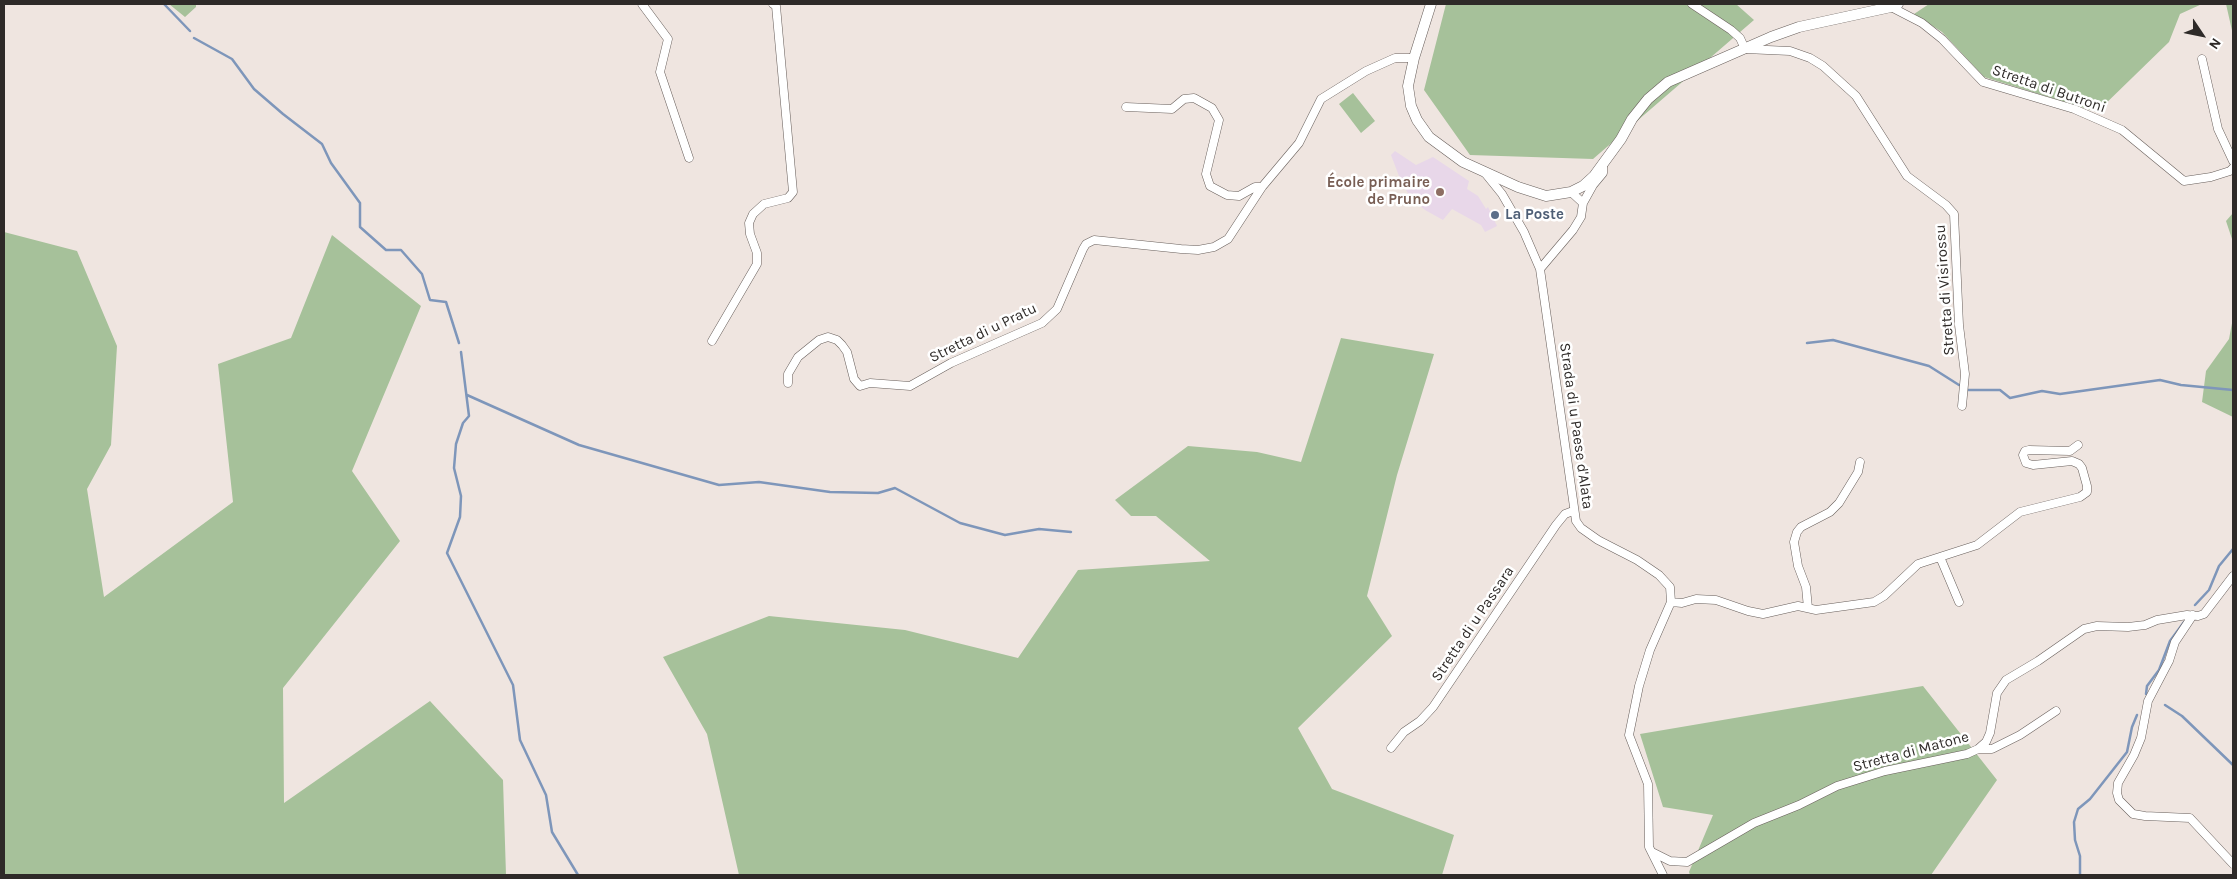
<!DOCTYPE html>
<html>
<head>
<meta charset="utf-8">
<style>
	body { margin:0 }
	#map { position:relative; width:2237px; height:879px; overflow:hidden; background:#efe5e0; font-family:Karla,sans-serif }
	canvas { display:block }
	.frame { position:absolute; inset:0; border:5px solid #2e2a28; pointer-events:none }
	.north { position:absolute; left:2177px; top:10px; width:50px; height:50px; -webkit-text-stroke:4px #fff; paint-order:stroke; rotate:124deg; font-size:14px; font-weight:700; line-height:20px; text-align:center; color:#2e2a28 }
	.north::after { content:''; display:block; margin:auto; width:18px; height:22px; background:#2e2a28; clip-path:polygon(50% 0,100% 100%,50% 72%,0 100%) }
</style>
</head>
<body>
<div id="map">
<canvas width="2237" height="879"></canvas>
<div class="frame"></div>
<div class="north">N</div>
</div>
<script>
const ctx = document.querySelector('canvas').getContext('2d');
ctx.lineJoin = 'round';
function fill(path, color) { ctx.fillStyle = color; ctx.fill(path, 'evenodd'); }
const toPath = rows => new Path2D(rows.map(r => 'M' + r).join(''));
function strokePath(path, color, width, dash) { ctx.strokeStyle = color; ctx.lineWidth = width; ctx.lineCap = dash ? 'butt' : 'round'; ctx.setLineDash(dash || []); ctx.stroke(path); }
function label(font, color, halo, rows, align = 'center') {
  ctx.font = font + ' Karla,sans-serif'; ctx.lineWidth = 5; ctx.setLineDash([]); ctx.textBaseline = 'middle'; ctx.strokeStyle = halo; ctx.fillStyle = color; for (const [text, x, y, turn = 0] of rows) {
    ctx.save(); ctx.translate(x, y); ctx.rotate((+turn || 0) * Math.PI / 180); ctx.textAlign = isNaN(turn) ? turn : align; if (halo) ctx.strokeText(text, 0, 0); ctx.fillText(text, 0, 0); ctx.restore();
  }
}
const education = toPath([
	[1395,151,1416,165,1433,157,1469,181,1467,189,1478,196,1486,209,1488,207,1497,226,1485,232,1481,225,1452,209,1443,220,1425,210,1412,199,1402,184,1391,155]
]);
const green = toPath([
	[169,4,196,4,196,7,185,17],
	[1446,4,1736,4,1754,20,1593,159,1470,155,1424,90],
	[1929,4,2202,4,2180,14,2169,42,2097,112,1984,77,1942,32,1914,14],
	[2226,4,2233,4,2233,35],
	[1353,93,1375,121,1361,133,1339,104],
	[2233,213,2233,242,2226,221],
	[4,232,77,251,117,346,111,445,87,489,104,597,233,502,218,364,291,338,332,235,421,306,352,471,400,541,283,688,284,803,430,701,503,780,506,875,4,875],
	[2233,318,2233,417,2202,402,2206,371,2229,339],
	[1341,338,1434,354,1397,475,1367,596,1392,636,1298,728,1332,789,1454,835,1442,875,739,875,707,734,663,657,769,616,905,630,1018,658,1078,570,1210,561,1156,516,1131,516,1115,500,1188,446,1257,452,1301,462],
	[1923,686,1997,780,1931,875,1690,875,1689,872,1713,815,1663,807,1640,734]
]);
const stream = toPath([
	[164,4,190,31],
	[194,38,232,59,254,89,283,114,322,144,331,163,360,203,360,227,386,250,401,250,422,274,430,300,446,302,459,343],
	[1807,343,1833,340,1929,366,1959,385],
	[461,352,469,416,463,423,456,444,454,468,461,496,460,517,447,553,513,685,520,740,546,795,552,832,578,875],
	[1968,390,2000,390,2010,398,2042,391,2060,394,2160,380,2181,385,2233,390],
	[467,395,579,445,719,485,759,482,830,492,878,493,895,488,960,523,1005,535,1039,529,1071,532],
	[2195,605,2209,590,2219,566,2233,549],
	[2146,694,2147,686,2159,670,2170,641,2184,622],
	[2165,705,2182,716,2233,765],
	[2080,875,2080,856,2075,840,2074,822,2078,809,2090,799,2127,752,2132,727,2137,715]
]);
const minor = toPath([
	[642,4,668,39,660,72,689,158],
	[1692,4,1731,30,1740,38,1745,49,1790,51,1810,58,1823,66,1856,96,1907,176,1946,205,1954,214,1959,325,1965,374,1962,406],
	[1891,7,1922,23,1942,39,1983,82,2074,109,2122,130,2184,181,2211,177,2230,171,2233,168],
	[2202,59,2218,129,2233,161],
	[1126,107,1172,109,1184,99,1194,98,1212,108,1219,120,1206,174,1210,186,1227,195,1239,196,1255,187,1262,187],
	[1485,173,1502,194,1524,232,1540,269,1576,521,1581,528,1598,540,1637,560,1659,575,1670,587,1671,602,1650,650,1639,686,1629,735,1648,784,1649,847,1663,875],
	[1583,203,1593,185,1603,173,1603,164],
	[1540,269,1573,230,1581,217,1583,203,1571,192],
	[712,341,757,264,757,253,750,234,749,223,753,214,764,204,788,198,793,192,776,6,773,4],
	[788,383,788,374,798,357,819,340,828,337,837,340,842,345,847,352,854,379,860,386,870,383,910,386,951,363,1042,323,1057,309,1083,249,1086,244,1094,240,1181,249,1198,250,1214,247,1228,239,1262,187,1299,143,1321,99,1366,71,1395,58,1414,58],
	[1940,557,1959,602],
	[1671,602,1682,603,1696,599,1716,600,1748,611,1763,614,1798,606,1816,610,1874,602,1884,596,1918,564,1977,545,2020,512,2080,497,2087,492,2087,486,2082,468,2079,464,2072,461,2033,465,2026,463,2023,455,2025,451,2029,450,2070,451,2078,445],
	[1808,608,1806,587,1798,566,1794,542,1797,532,1801,527,1830,512,1839,503,1858,472,1860,462],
	[2193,615,2175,642,2169,661,2148,701,2141,738,2134,755,2118,783,2117,793,2119,800,2133,814,2145,816,2190,818,2233,864],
	[1391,748,1404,732,1420,721,1433,707,1556,525,1565,514,1573,511],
	[1978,749,1992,749,2020,735,2056,711],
	[1652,852,1670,861,1687,862,1754,823,1799,805,1837,786,1885,771,1967,754,1978,749,1986,742,1990,733,1997,693,2006,680,2038,661,2084,629,2097,626,2128,627,2145,625,2157,620,2187,615,2198,616,2204,614,2233,576]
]);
const tertiary = toPath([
	[1431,4,1414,58,1408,86,1411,106,1417,120,1429,137,1463,162,1518,187,1546,196,1571,192,1583,186,1594,176,1621,139,1632,119,1648,99,1668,82,1771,37,1799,27,1891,7,1898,4]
]);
const markers = [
	[1440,192,5,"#8d6e63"],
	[1495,215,5,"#5c6f8a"]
];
const streetNames = [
	["Stretta di Butroni",2049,89,19],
	["Stretta di Visirossu",1945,290,-94],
	["Stretta di u Pratu",983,333,-26],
	["Strada di u Paese d'Alata",1576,426,82],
	["Stretta di u Passara",1473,624,-56],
	["Stretta di Matone",1911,752,-15]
];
const educationNames = [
	["École primaire",1430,183],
	["de Pruno",1430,200]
];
const serviceNames = [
	["La Poste",1505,215]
];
fill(education, '#e8d7e9');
fill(green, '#a6c19a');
strokePath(stream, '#7e96ba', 2.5);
strokePath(minor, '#685f5b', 9);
strokePath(tertiary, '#685f5b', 11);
strokePath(minor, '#fff', 8);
strokePath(tertiary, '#fff', 10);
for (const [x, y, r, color] of markers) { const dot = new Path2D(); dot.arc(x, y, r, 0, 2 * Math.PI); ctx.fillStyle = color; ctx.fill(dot); strokePath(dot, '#fff', 2); }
label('15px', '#2e2a28', '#fff', streetNames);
label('bold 15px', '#785e54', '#fff', educationNames, 'right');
label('bold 15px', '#4e5e75', '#fff', serviceNames, 'left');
</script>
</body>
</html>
